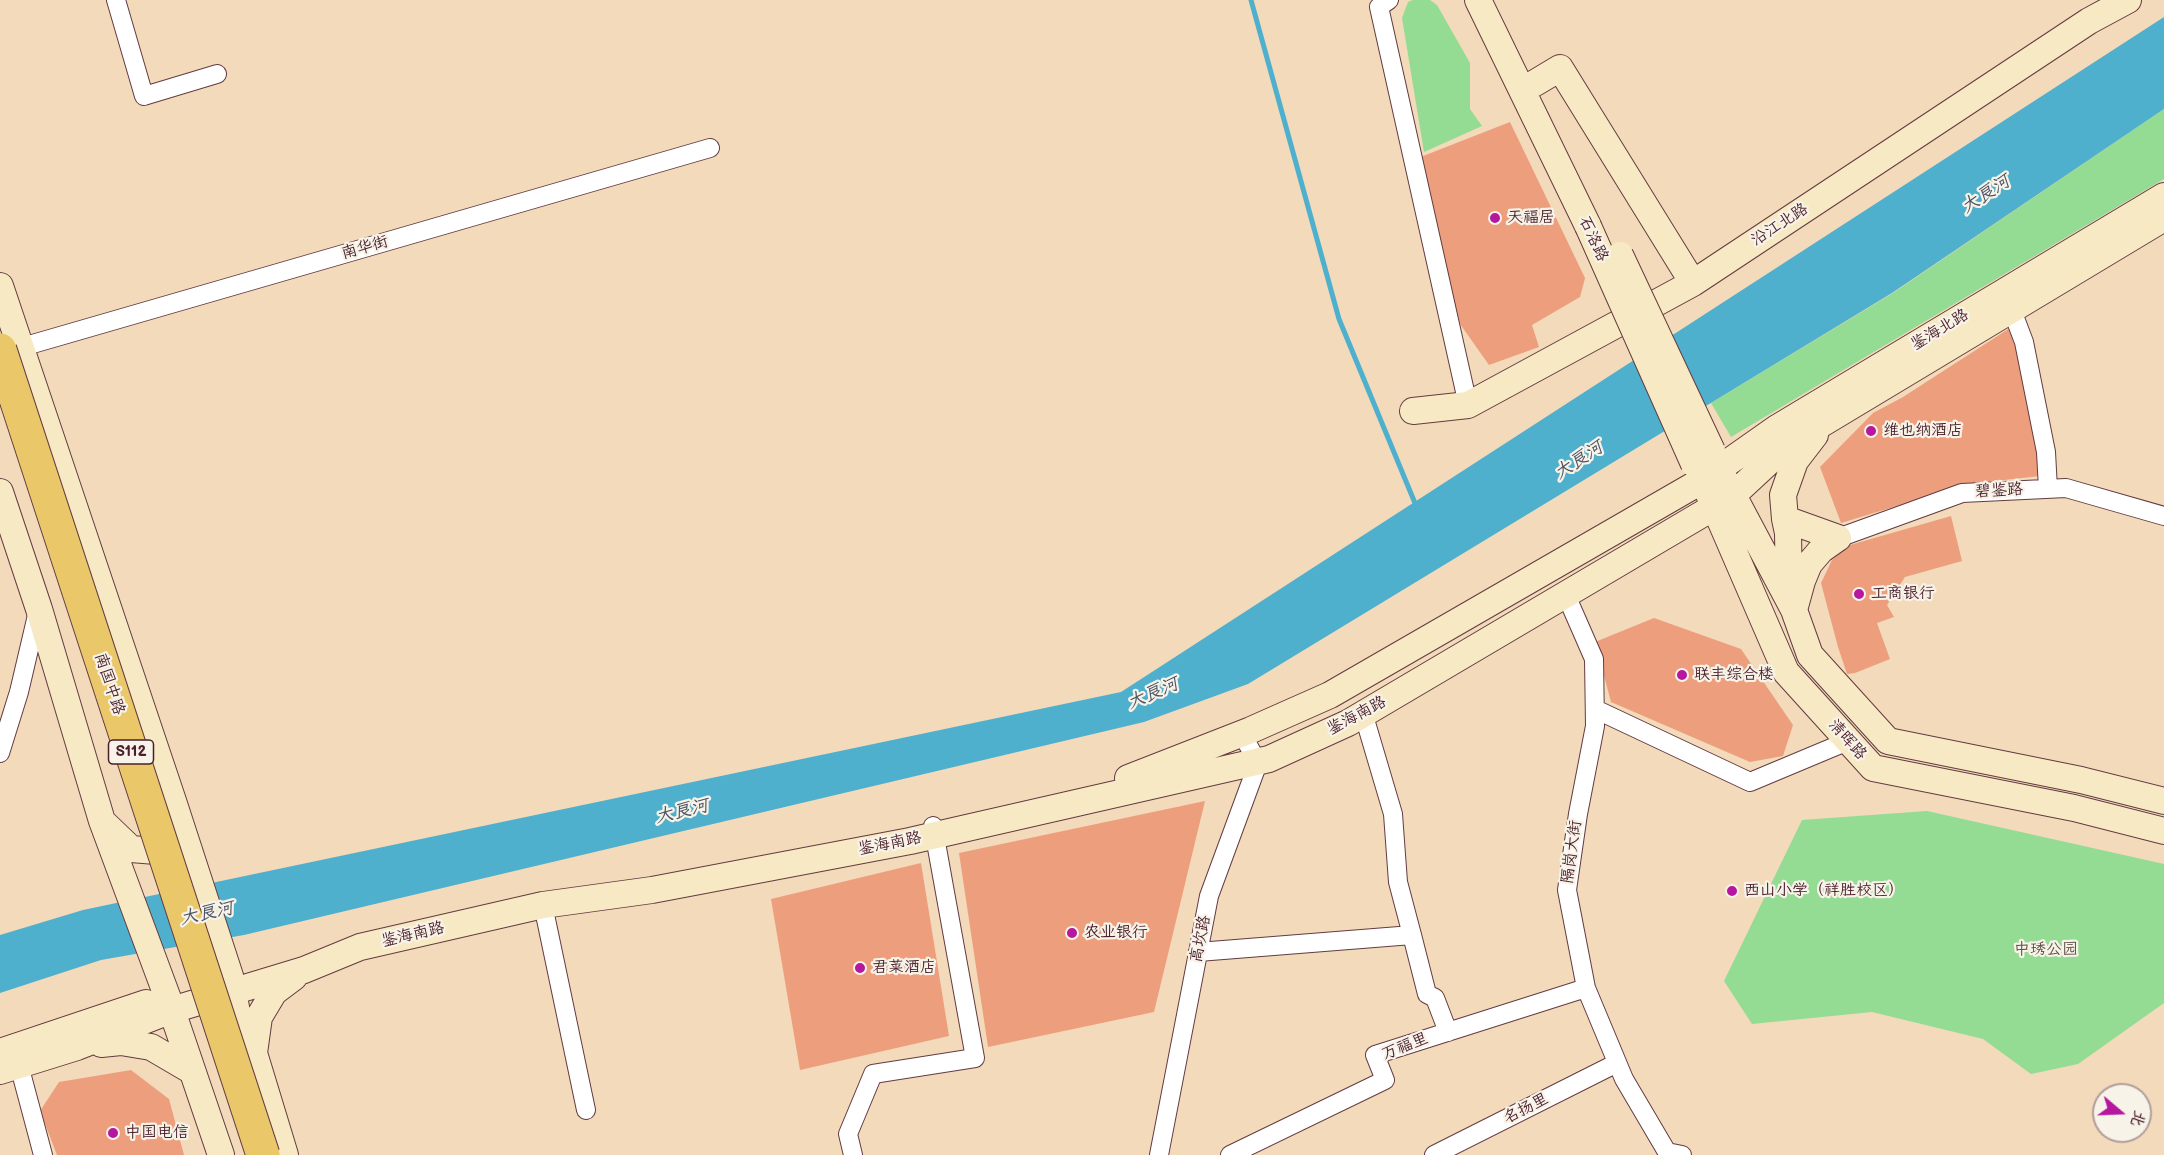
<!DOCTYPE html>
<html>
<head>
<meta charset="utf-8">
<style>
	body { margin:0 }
	#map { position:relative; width:2164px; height:1155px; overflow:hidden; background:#f2dabb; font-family:"Balsamiq Sans","LXGW WenKai TC",sans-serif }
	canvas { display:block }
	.north { position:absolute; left:2092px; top:1083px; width:60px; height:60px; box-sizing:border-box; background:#f7f3e8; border:2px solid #b29e9c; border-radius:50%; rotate:109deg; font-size:16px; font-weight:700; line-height:24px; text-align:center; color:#4a1f2b }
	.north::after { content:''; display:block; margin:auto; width:21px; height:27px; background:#b5179e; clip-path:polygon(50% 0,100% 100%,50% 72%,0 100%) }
</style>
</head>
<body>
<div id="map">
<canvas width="2164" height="1155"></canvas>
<div class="north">北</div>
</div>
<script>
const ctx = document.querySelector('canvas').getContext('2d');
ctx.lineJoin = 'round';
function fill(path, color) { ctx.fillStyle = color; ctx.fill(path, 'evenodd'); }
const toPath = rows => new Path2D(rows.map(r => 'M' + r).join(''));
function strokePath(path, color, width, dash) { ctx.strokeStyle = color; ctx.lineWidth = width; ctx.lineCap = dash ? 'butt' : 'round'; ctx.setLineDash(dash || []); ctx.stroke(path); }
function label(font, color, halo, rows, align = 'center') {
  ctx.font = font + ' "Balsamiq Sans","LXGW WenKai TC",sans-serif'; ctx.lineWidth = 4.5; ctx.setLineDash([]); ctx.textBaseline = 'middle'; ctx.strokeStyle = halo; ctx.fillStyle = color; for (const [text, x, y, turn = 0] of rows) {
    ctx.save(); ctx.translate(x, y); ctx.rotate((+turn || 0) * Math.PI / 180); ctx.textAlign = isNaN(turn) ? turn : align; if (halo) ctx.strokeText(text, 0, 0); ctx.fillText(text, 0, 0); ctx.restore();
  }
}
const green = toPath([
	[1413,0,1430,0,1437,5,1470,63,1470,109,1482,126,1424,152,1402,18,1408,2],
	[2164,109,2164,179,1731,437,1711,403,1893,293],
	[1927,811,2164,864,2164,1003,2078,1064,2031,1074,1983,1039,1872,1012,1752,1024,1724,981,1802,820]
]);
const water = toPath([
	[2164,17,2164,109,1892,293,1248,684,1144,722,244,935,101,960,0,993,0,935,83,910,1121,692]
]);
const stream = toPath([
	[1251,0,1339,319,1417,508]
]);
const building = toPath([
	[1510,122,1585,278,1580,297,1532,325,1539,347,1489,365,1460,324,1418,158],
	[2010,328,2031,403,2040,476,1969,484,1841,523,1820,467,1873,413,1903,397],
	[1951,516,1962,561,1905,577,1887,605,1894,617,1877,623,1890,659,1855,673,1847,674,1838,647,1821,583,1832,560,1850,545],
	[1654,618,1741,649,1793,725,1783,756,1750,762,1611,702,1595,642],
	[1205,801,1154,1012,988,1047,959,853],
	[921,863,949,1036,800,1070,771,899],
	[131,1070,169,1099,184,1155,57,1155,40,1111,59,1082]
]);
const street = toPath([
	[116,0,144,96,217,74],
	[1389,0,1379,7,1468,405],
	[2013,313,2024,342,2046,452,2048,489],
	[20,345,29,345,710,148],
	[1838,538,1962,493,2066,488,2164,516],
	[1566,595,1594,659,1595,726,1578,814,1567,890,1586,988,1624,1079,1667,1152,1682,1155],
	[1595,709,1750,782,1848,741],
	[1364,716,1393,814,1398,882,1412,935],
	[0,753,19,692,38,611],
	[543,905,586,1110],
	[1198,952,1412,935,1427,994,1435,998,1448,1032],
	[19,1065,43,1155],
	[853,1155,848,1134,873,1074,975,1058,933,826],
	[1159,1155,1209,896,1258,763,1242,734],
	[1230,1155,1385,1080,1375,1055,1586,988],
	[1434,1155,1617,1063]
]);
const secondary = toPath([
	[1478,0,1588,226],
	[1535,83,1560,68,1693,283],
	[0,286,173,801,230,976,239,1023,254,1053],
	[1413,411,1468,405,1693,283,2089,21,2128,0],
	[1815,435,1795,461,1783,495,1785,519,1838,538],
	[1725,480,1794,610,1810,655,1888,741,2081,780,2164,801],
	[0,492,39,609,102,821,167,996,221,1155],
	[1708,492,1786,672,1873,768,2074,808,2164,831],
	[1785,519,1788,533,1789,595],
	[1794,610,1802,581,1809,564,1821,550,1838,538],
	[1128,778,1251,730,1330,695,1703,480,1777,428,2164,196],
	[106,825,131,849,156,851,171,832],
	[101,1044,121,1042,151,1047,192,1071],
	[0,1052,146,1003],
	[0,1071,77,1047,172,1010,304,970,360,947,543,905,652,890,910,841,1269,759,1348,723,1714,507,1732,496,1788,444,2164,218],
	[285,1155,254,1053,259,1017,274,992,294,977]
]);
const secondaryBridge = toPath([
	[1588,226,1694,464],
	[1620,255,1712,451]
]);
const highwayBridge = toPath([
	[0,350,263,1155]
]);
const markers = [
	[1495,218,6,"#b5179e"],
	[1871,431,6,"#b5179e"],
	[1859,594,6,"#b5179e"],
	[1682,675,6,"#b5179e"],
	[1732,891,6,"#b5179e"],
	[1072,933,6,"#b5179e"],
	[860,968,6,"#b5179e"],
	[113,1133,6,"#b5179e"]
];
const shields = [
	[131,752,45]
];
const shieldNames = [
	["S112",131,752]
];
const poiNames = [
	["天福居",1507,218],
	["维也纳酒店",1883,431],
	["工商银行",1871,594],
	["联丰综合楼",1694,675],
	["西山小学（祥胜校区）",1744,891],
	["农业银行",1084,933],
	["君莱酒店",872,968],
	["中国电信",125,1133]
];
const streetNames = [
	["沿江北路",1780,225,-33],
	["石洛路",1593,239,65],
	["南华街",365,248,-16],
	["鉴海北路",1940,330,-31],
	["碧鉴路",1999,491,-3],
	["南国中路",109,684,72],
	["鉴海南路",1357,716,-28],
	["清晖路",1847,740,48],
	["鉴海南路",890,844,-11],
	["隔岗大街",1572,852,-82],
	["鉴海南路",413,935,-13],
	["高坎路",1201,939,-79],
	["万福里",1405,1047,-21],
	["名扬里",1526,1109,-27]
];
const parkNames = [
	["中琇公园",2046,950]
];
const waterNames = [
	["大良河",1986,195,-33],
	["大良河",1579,461,-33],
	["大良河",1153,694,-23],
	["大良河",682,812,-13],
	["大良河",207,914,-12]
];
fill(green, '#94db94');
fill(water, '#4fb0ce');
strokePath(stream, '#4fb0ce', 5);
fill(building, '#ed9f7d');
strokePath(street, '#633b41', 20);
strokePath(secondary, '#633b41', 28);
strokePath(street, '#fff', 18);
strokePath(secondary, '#f7e9c3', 26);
strokePath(secondaryBridge, '#633b41', 28, []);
strokePath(highwayBridge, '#633b41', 35, []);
strokePath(secondaryBridge, '#f7e9c3', 26);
strokePath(highwayBridge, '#eac769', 33);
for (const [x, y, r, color] of markers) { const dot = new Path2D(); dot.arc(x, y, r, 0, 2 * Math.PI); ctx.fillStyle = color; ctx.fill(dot); strokePath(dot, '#f7f3e8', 2); }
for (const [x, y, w] of shields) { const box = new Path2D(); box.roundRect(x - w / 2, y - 12, w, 24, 4.5); ctx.fillStyle = '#f7f3e8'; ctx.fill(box); strokePath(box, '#4a1f2b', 1.5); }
label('bold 15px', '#4a1f2b', null, shieldNames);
label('16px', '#4a1f2b', '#f7f3e8', poiNames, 'left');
label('16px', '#4a1f2b', '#f7f3e8', streetNames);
label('16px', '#5c4e45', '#f7f3e8', parkNames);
label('italic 18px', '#4c5264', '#f7f3e8', waterNames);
</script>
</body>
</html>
